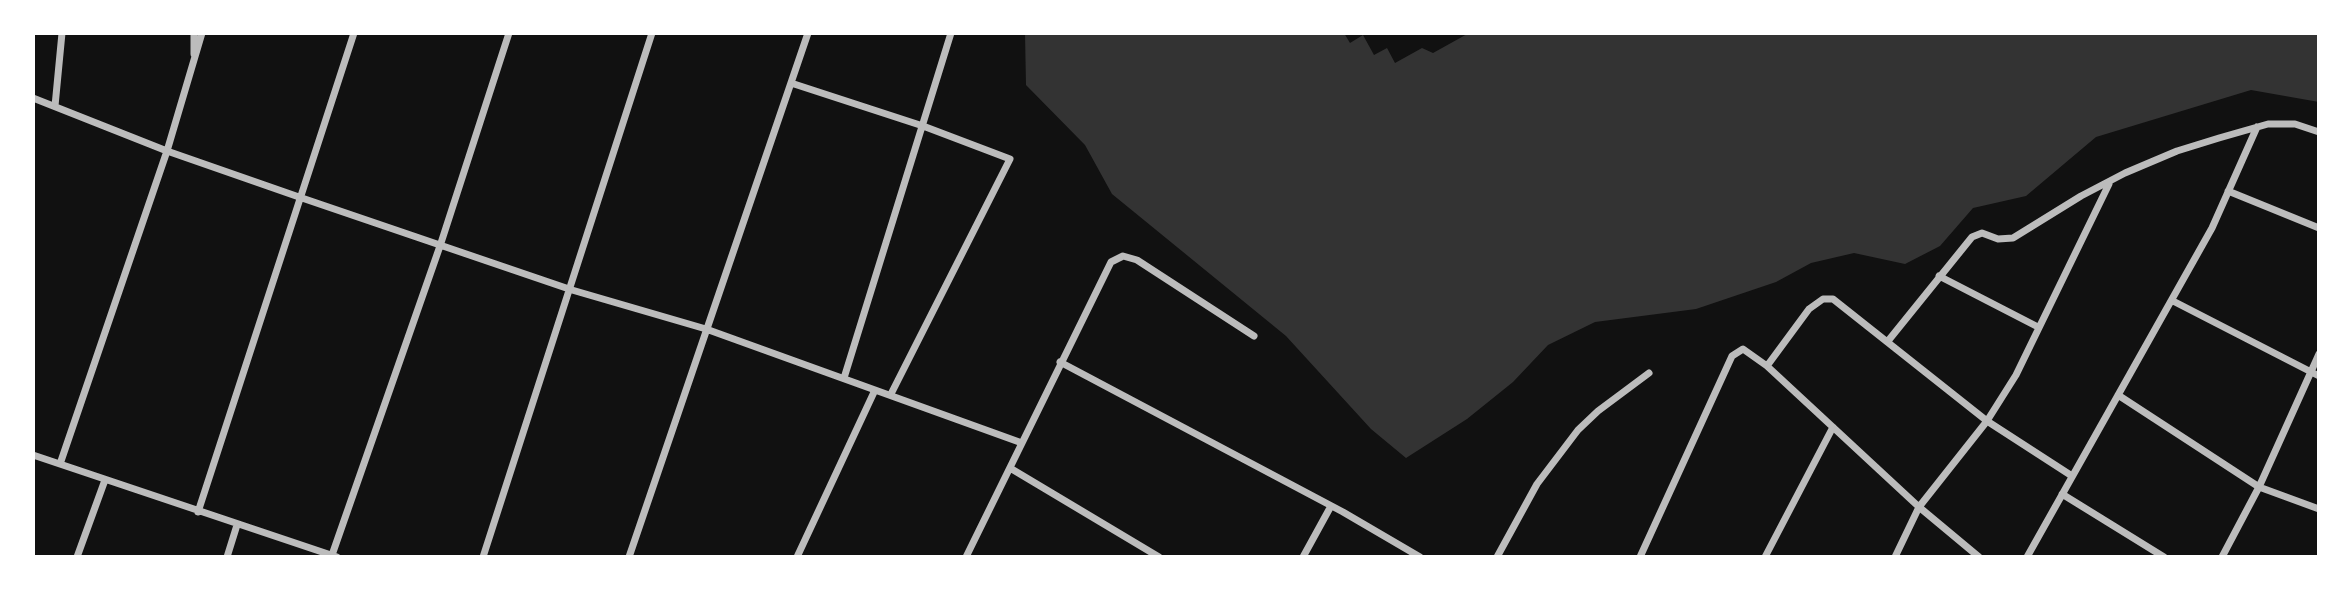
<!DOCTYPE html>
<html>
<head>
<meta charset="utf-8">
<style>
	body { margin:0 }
	#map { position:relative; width:2352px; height:590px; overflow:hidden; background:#111; font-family:"Golos Text",sans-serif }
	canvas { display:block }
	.frame { position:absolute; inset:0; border:35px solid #fff; pointer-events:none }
</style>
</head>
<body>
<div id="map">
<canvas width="2352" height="590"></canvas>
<div class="frame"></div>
</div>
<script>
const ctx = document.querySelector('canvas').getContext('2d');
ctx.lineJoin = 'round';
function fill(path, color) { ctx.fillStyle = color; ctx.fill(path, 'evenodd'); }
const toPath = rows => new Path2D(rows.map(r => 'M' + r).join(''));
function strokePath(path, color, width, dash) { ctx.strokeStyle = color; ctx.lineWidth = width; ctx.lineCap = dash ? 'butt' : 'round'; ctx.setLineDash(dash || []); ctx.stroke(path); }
const water = toPath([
	[1025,33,1344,33,1350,43,1363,35,1374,55,1387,48,1395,63,1422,48,1433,53,1469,33,2319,33,2319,102,2251,90,2096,137,2026,196,1973,208,1940,246,1905,264,1854,253,1811,263,1776,282,1696,309,1595,322,1548,345,1513,382,1467,419,1406,458,1371,429,1286,336,1112,194,1085,145,1026,85]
]);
const minor = toPath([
	[194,33,194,54],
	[791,83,923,126,1010,159,891,394],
	[33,98,167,151,299,197,572,290,706,329,1022,443],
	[55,106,62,33],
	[2228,191,2319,228],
	[1939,276,2038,327],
	[2173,301,2319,376],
	[1888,341,1972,237,1982,233,1998,239,2013,238,2081,196,2125,173,2177,151,2219,138,2268,124,2295,124,2319,132],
	[1060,362,1343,512,1420,557],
	[1767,366,1809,309,1823,299,1833,299,1987,421,2072,476],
	[844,378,951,33],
	[2118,395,2259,487,2319,509],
	[33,455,337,557],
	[60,464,167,151,202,33],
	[1010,468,1159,557],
	[2062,494,2164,557],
	[198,512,354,33],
	[332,555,440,246,509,33],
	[77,557,105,480],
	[227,557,237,525],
	[483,557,652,33],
	[629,557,808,33],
	[797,557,875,390],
	[966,557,1111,262,1123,256,1137,260,1254,336],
	[1303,557,1331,506],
	[1497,557,1537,484,1578,430,1598,411,1649,373],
	[1640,557,1732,356,1743,349,1767,366,1919,507,1979,557],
	[1765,557,1833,427],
	[1895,557,1919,507,1987,421,2016,375,2109,184],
	[2027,557,2212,228,2257,127],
	[2222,557,2259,487,2319,354]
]);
fill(water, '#333');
strokePath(minor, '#bcbcbc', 7);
</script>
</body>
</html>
